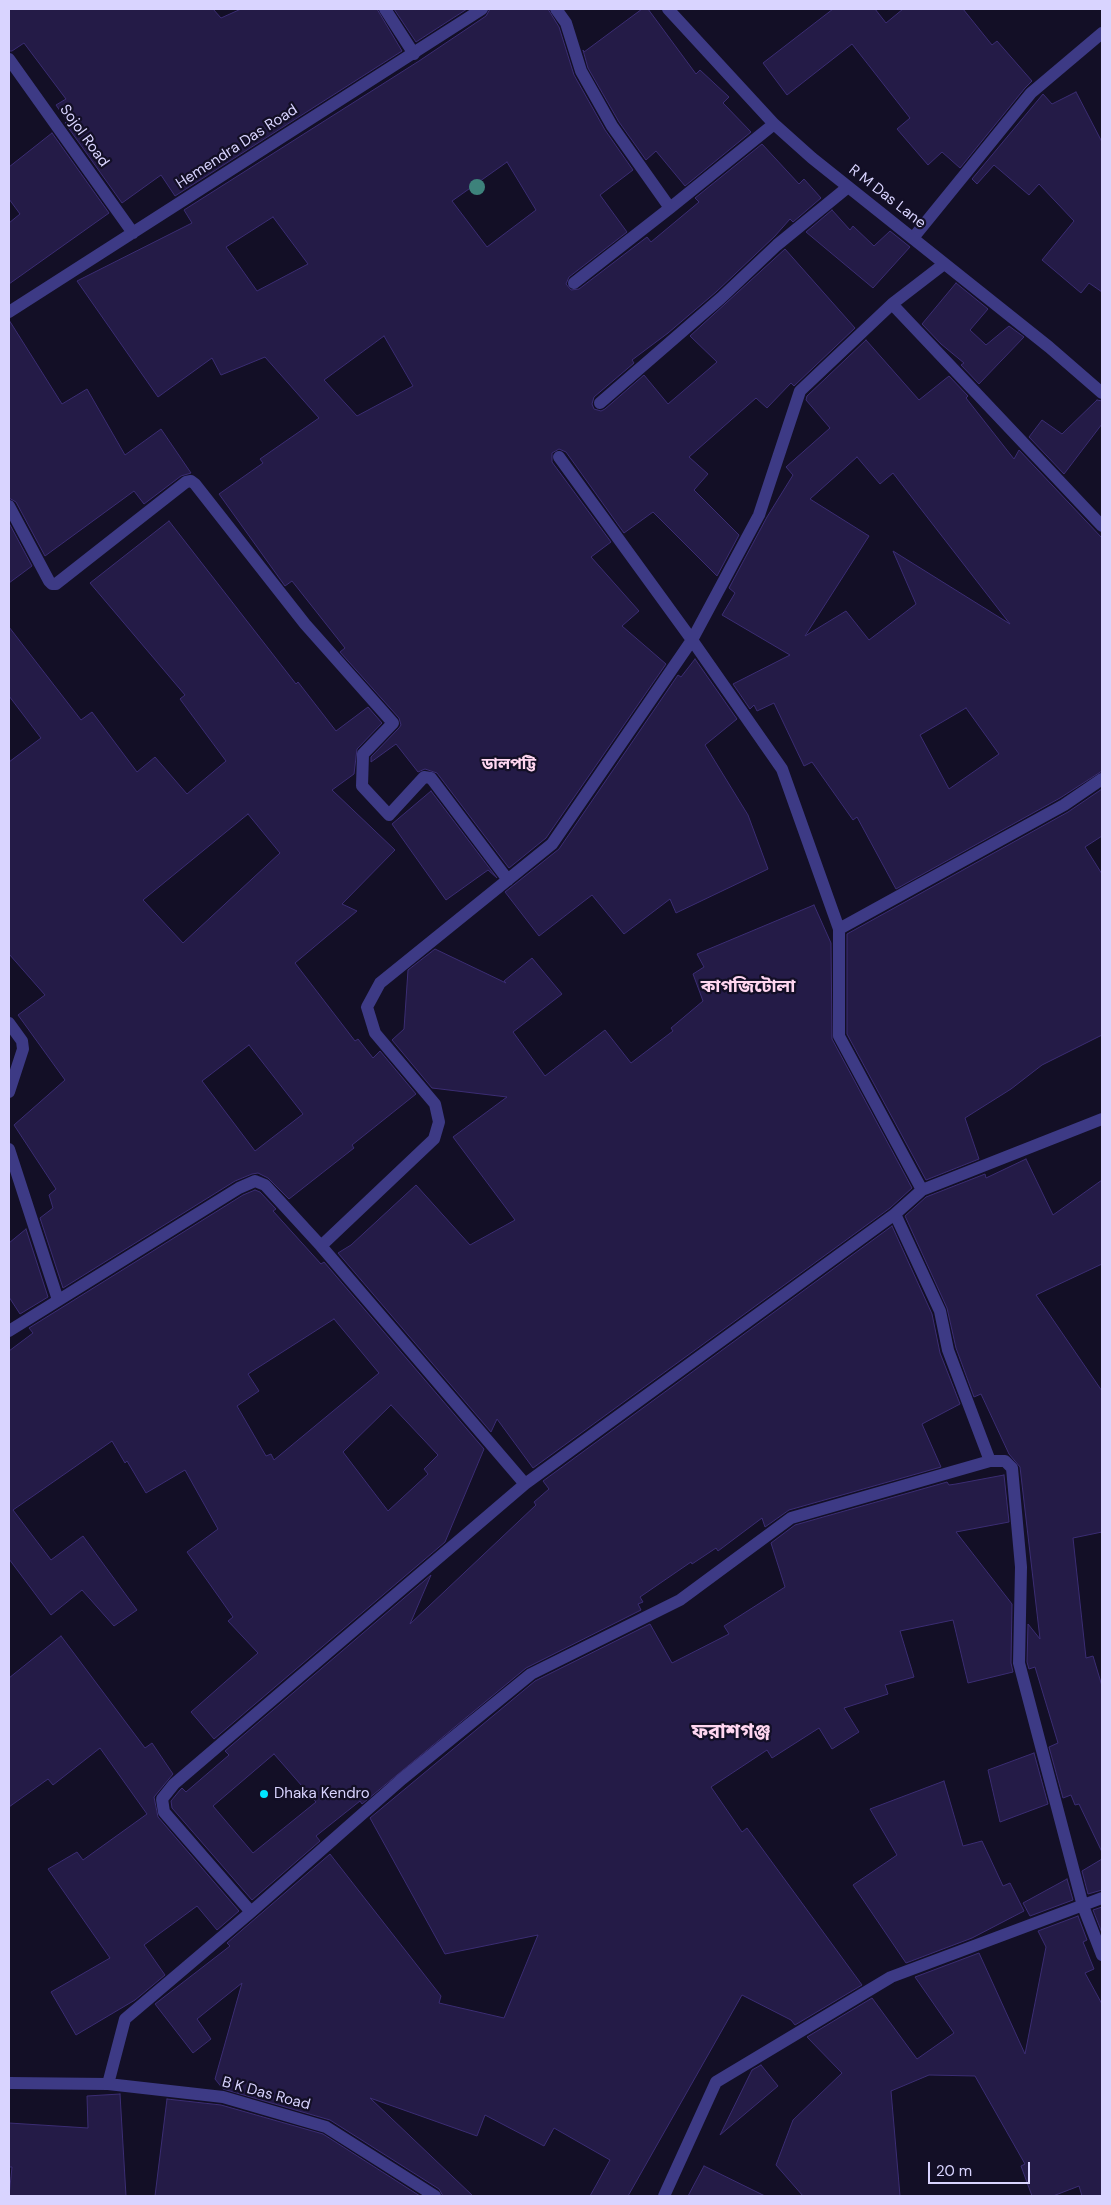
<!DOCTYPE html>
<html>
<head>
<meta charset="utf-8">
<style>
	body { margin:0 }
	#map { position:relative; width:1111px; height:2205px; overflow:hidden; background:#130f26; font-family:"DM Sans",sans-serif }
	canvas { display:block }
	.frame { position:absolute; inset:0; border:10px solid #d9d4ff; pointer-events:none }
	.scale { position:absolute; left:928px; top:2162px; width:102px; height:22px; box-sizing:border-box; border:2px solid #d9d4ff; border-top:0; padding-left:6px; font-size:15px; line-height:18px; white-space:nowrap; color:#d9d4ff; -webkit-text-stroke:4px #130f26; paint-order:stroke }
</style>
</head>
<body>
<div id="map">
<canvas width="1111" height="2205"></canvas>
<div class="frame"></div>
<div class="scale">20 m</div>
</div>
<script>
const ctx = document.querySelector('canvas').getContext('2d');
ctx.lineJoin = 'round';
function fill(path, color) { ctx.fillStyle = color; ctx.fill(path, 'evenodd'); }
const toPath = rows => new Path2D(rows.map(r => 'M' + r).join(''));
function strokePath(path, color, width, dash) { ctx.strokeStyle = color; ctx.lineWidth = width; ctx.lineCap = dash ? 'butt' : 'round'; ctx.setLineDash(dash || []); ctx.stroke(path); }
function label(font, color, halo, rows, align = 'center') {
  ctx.font = font + ' "DM Sans","Noto Sans Bengali",sans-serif'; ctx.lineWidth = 4.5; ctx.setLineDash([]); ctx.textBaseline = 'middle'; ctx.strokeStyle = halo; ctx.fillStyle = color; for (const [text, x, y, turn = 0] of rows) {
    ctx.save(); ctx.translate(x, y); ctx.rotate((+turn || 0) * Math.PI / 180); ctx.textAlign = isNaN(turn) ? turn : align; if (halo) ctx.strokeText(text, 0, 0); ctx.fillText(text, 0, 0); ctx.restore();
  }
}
const building = toPath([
	[9,9,213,9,221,18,241,9,377,9,402,51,175,196,161,175,122,203,65,123,67,121,56,105,66,99,24,43,12,51,9,51,9,9],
	[394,9,467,9,416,42,394,9],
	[490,9,548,9,559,27,574,75,605,130,633,170,600,195,627,232,569,277,566,284,571,290,579,289,647,237,651,242,699,202,695,198,762,144,799,184,804,179,821,198,793,222,790,219,775,236,716,292,668,333,632,360,634,363,594,397,592,404,594,409,601,411,605,409,644,375,668,404,717,362,690,336,785,249,855,328,794,386,791,383,767,408,756,398,689,457,708,474,694,490,739,535,717,576,653,512,624,533,566,452,559,449,552,453,552,462,611,542,591,557,639,611,622,626,666,664,546,838,509,868,437,773,425,769,418,772,396,744,371,762,371,757,399,728,401,725,399,718,340,652,345,648,292,581,285,586,219,494,263,463,260,459,319,418,265,357,221,375,212,358,158,397,77,281,192,223,184,210,419,61,486,16,490,9],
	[507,162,536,210,487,247,452,201,507,162],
	[273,217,308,264,257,291,226,247,273,217],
	[384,336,413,386,357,416,324,380,384,336],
	[642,9,648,9,696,74,700,70,729,97,723,103,751,132,685,186,656,151,646,160,619,122,588,68,583,50,584,52,642,9],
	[833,9,875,9,886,23,903,9,963,9,992,45,997,41,1032,81,1025,88,960,168,942,152,928,165,897,129,910,118,852,44,787,95,763,63,833,9],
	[1076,92,1102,142,1102,292,1089,283,1081,293,1042,260,1074,221,1039,184,1029,195,994,165,977,184,972,179,1043,94,1052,104,1076,92],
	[52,133,109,213,9,284,9,223,20,214,9,199,9,167,52,133],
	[832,210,850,230,853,226,874,246,890,231,910,247,873,288,806,232,832,210],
	[956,283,988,309,970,330,986,345,1009,326,1024,337,979,384,961,365,964,363,941,344,922,324,956,283],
	[9,320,62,404,87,389,125,455,161,429,191,473,181,476,144,504,134,491,45,556,16,502,9,498,9,320],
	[866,340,919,400,949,376,968,396,966,398,1014,459,1019,450,1102,538,1102,771,1060,798,896,889,857,817,853,820,812,762,804,766,774,703,757,711,754,705,750,709,733,684,790,655,722,615,735,593,729,588,767,517,793,475,786,467,830,428,806,400,807,396,866,340],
	[857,457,880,484,893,473,1010,624,893,551,916,604,869,640,846,611,805,636,869,536,810,499,857,457],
	[966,708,999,754,949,789,920,735,966,708],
	[1097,400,1102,401,1102,424,1064,474,1029,437,1042,420,1062,434,1097,400],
	[169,521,296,684,298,682,336,731,368,707,382,723,357,749,354,774,332,790,395,850,342,904,357,911,295,963,355,1041,358,1039,373,1058,380,1051,416,1094,352,1145,354,1148,289,1199,268,1178,258,1173,252,1174,235,1181,63,1288,40,1218,53,1208,49,1195,56,1189,14,1125,65,1080,18,1015,45,995,9,954,9,762,41,738,9,696,9,627,81,720,92,712,137,772,155,757,187,794,226,761,180,699,185,695,90,583,169,521],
	[248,814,280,853,183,943,143,900,248,814],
	[249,1045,303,1114,255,1151,202,1081,249,1045],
	[9,523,32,566,9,583,9,523],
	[695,659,737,719,705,745,748,815,768,869,676,913,670,899,624,934,592,895,539,936,505,892,559,849,678,675,681,677,695,659],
	[1102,789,1102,836,1085,847,1102,874,1102,1035,1042,1065,1011,1089,965,1118,979,1159,926,1180,847,1034,847,934,1068,812,1102,789],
	[431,791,497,878,488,870,446,900,392,824,431,791],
	[814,905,831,943,832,1039,912,1188,890,1208,533,1468,497,1419,491,1432,338,1253,351,1245,416,1185,470,1245,515,1220,453,1137,507,1097,432,1088,392,1040,404,1029,408,970,435,949,506,983,504,981,532,958,562,994,513,1032,545,1076,605,1030,631,1063,673,1031,671,1028,703,1001,693,974,704,967,697,954,814,905],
	[1026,1159,1053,1215,1102,1180,1102,1264,1036,1295,1102,1391,1102,1532,1073,1538,1086,1658,1093,1656,1102,1686,1102,1852,1079,1804,1075,1805,1071,1795,1063,1798,1049,1747,1058,1743,1035,1667,1029,1669,1027,1662,1028,1624,1040,1639,1020,1467,1009,1454,981,1394,974,1397,956,1348,947,1308,905,1216,926,1197,985,1174,986,1178,1026,1159],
	[255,1190,260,1192,276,1209,273,1211,321,1264,324,1262,484,1449,445,1542,214,1739,191,1712,258,1653,228,1621,233,1617,187,1552,218,1529,185,1470,146,1493,127,1461,125,1463,112,1441,13,1510,51,1560,83,1536,137,1610,114,1626,82,1590,51,1615,9,1559,9,1351,33,1333,29,1328,243,1195,255,1190],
	[334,1319,379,1373,274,1460,271,1454,266,1456,237,1406,259,1391,248,1374,334,1319],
	[391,1405,438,1455,424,1469,428,1474,388,1511,343,1452,391,1405],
	[892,1226,932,1314,940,1353,960,1404,922,1424,941,1467,789,1510,765,1527,762,1518,718,1551,716,1548,692,1564,691,1562,640,1597,643,1602,638,1604,641,1610,526,1668,362,1804,360,1801,316,1836,320,1841,252,1900,172,1808,171,1801,180,1790,182,1788,186,1792,229,1755,225,1751,431,1575,410,1624,536,1505,534,1502,549,1489,543,1481,892,1226],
	[274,1754,316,1802,253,1853,213,1806,274,1754],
	[26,1229,48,1297,20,1314,9,1297,9,1243,26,1229],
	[1004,1475,1009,1522,956,1532,1012,1604,1011,1663,1013,1672,968,1683,953,1620,900,1631,914,1677,885,1685,888,1694,844,1708,859,1732,832,1749,819,1728,772,1758,767,1750,711,1787,742,1832,747,1828,862,1985,795,2025,791,2020,742,1995,628,2196,590,2196,610,2160,554,2128,544,2146,485,2115,477,2136,370,2098,473,2196,443,2196,439,2189,330,2120,223,2089,215,2079,242,1983,197,2019,211,2039,193,2053,155,2004,230,1946,227,1943,330,1854,441,1996,439,2003,504,2018,538,1935,445,1954,370,1818,535,1681,650,1624,672,1663,729,1634,724,1626,785,1587,771,1543,795,1525,947,1482,949,1485,956,1484,1004,1475],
	[61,1636,145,1748,152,1743,173,1774,154,1797,158,1817,239,1911,217,1930,197,1906,144,1945,165,1975,135,2000,76,2035,51,1992,110,1958,48,1869,77,1852,83,1860,147,1814,100,1748,53,1785,48,1779,9,1807,9,1678,61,1636],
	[1034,1753,1048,1804,1000,1822,988,1770,1034,1753],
	[944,1781,963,1846,982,1841,1003,1886,1010,1883,1024,1911,972,1938,906,1963,853,1885,897,1855,870,1809,944,1781],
	[1102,1859,1102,1890,1088,1894,1082,1871,1102,1859],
	[1067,1879,1073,1900,1030,1916,1023,1903,1067,1879],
	[1102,1907,1102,1933,1093,1910,1102,1907],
	[1078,1916,1087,1940,1083,1942,1094,1969,1085,1973,1102,2004,1102,2196,1082,2196,1079,2186,1053,2196,1032,2196,1021,2166,1025,2164,975,2076,929,2075,891,2091,900,2196,803,2196,776,2165,793,2120,842,2073,807,2037,872,1998,917,2059,954,2033,915,1977,979,1953,1025,2054,1046,1947,1038,1931,1078,1916],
	[761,2065,778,2086,720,2135,752,2070,761,2065],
	[120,2094,126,2196,9,2196,12,2167,9,2167,9,2123,88,2128,87,2096,120,2094],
	[167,2099,221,2105,323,2134,420,2196,155,2196,167,2099],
	[704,2166,765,2196,688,2196,704,2166]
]);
const minor = toPath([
	[385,9,414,54],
	[556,9,566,23,581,71,612,126,670,208],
	[668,9,774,124,812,158,1049,347,1102,393],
	[9,59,133,233],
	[913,238,1031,93,1102,33],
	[574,283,670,208,774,124],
	[892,304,1102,526],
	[9,312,482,9],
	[600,403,721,298,777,245,848,187],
	[559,457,692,640,782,769,839,929,839,1036,922,1190],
	[9,506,49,581,52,584,56,584,186,482,191,481,195,484,305,624,393,723,363,754,362,786,389,815,424,777,431,778,508,880],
	[839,929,1064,805,1102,779],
	[9,1023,22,1041,23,1049,9,1092],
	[9,1149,58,1300],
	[895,1214,940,1311,948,1350,990,1461],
	[321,1246,525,1484],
	[9,1331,239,1188,255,1181,265,1185,321,1246,434,1139,439,1122,435,1104,375,1033,367,1007,380,983,552,844,692,640,759,515,800,391,892,304,944,264],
	[251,1912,164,1812,162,1799,174,1784,525,1484,895,1214,922,1190,1102,1119],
	[9,2083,108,2084,223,2097,326,2127,435,2196],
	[108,2084,125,2019,251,1912,402,1779,531,1674,680,1600,791,1518,990,1461,1005,1461,1012,1468,1021,1567,1019,1663,1083,1906,1102,1955],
	[664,2196,716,2082,891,1977,1102,1898]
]);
const trees = [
	[477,187]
];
const markers = [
	[264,1794,5,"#00e5ff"]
];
const streetNames = [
	["Sojol Road",84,136,54],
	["Hemendra Das Road",237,147,-33],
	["R M Das Lane",887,197,38],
	["B K Das Road",266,2094,15]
];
const poiNames = [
	["Dhaka Kendro",274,1794]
];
const neighbourhoodNames = [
	["ডালপট্টি",509,765]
];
const quarterNames = [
	["কাগজিটোলা",748,987]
];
const districtNames = [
	["ফরাশগঞ্জ",731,1733]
];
fill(building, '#241b47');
strokePath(building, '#3b2d73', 1);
strokePath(minor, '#3d3a85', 12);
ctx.fillStyle = '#3d827b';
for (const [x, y] of trees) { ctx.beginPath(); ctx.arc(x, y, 8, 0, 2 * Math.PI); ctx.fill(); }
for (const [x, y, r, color] of markers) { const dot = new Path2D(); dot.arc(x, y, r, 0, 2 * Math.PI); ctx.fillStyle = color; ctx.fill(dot); strokePath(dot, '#130f26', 2); }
label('15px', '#d9d4ff', '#130f26', streetNames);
label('15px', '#d9d4ff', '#130f26', poiNames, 'left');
label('bold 16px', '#ffd6f0', '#130f26', neighbourhoodNames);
label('bold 18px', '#ffd6f0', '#130f26', quarterNames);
label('bold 20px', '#ffd6f0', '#130f26', districtNames);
</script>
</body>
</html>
